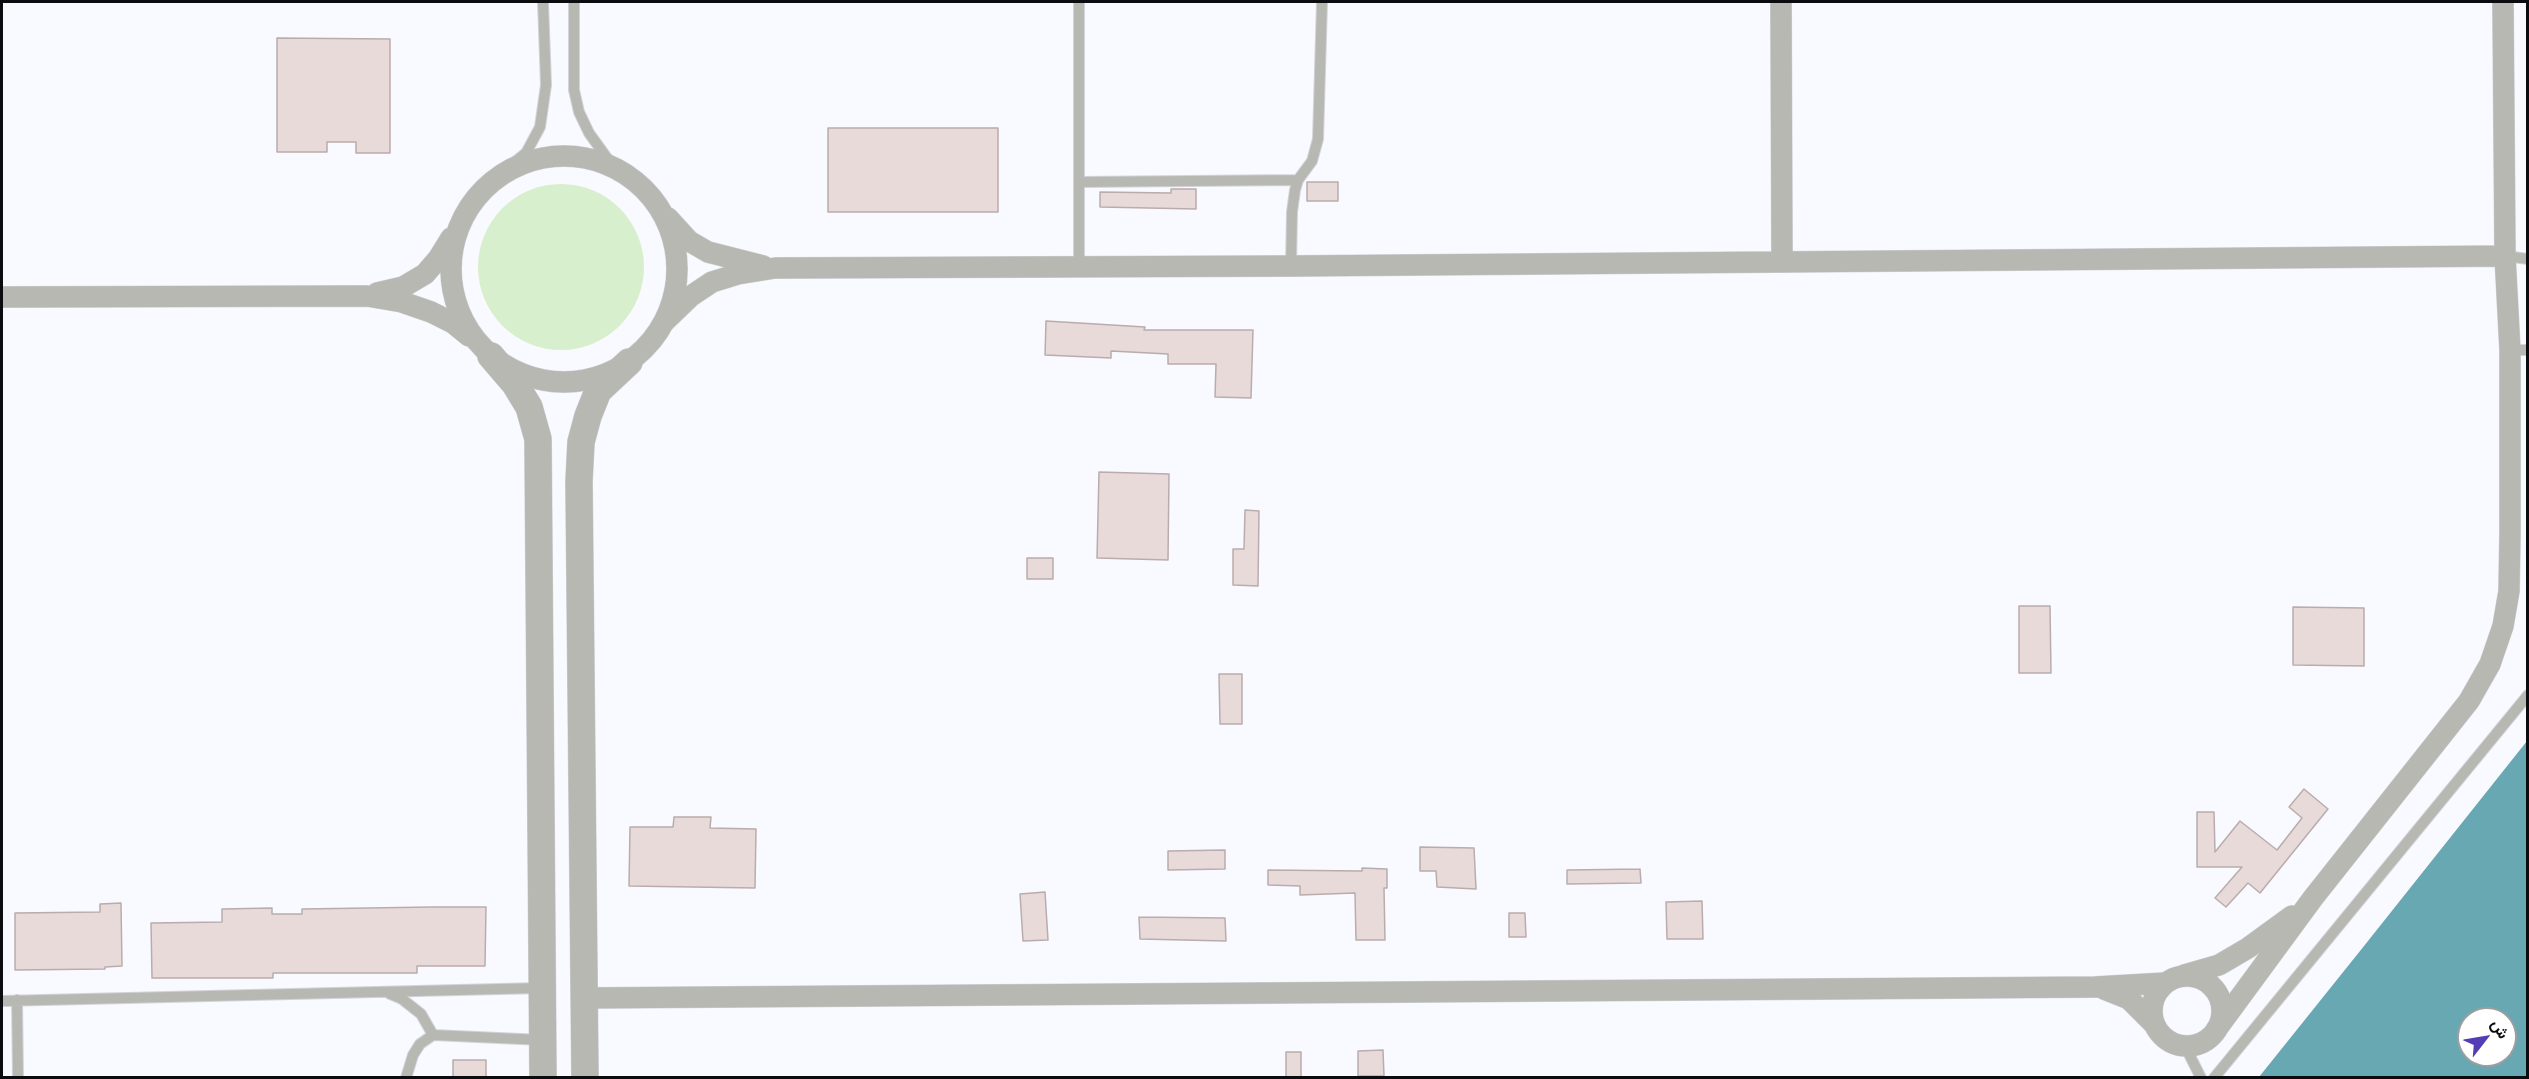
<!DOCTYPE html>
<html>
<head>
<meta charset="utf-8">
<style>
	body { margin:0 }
	#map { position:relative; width:2529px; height:1079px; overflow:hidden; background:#f9faff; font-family:"PT Sans Narrow",Vazirmatn,sans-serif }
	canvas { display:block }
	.frame { position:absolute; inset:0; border:3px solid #0b0c10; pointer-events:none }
	.north { position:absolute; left:2457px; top:1007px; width:60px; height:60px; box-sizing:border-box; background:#fff; border:2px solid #9d9e9f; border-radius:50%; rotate:59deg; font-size:16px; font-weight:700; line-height:24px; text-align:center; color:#0b0c10 }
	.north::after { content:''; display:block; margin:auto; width:21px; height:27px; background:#543db5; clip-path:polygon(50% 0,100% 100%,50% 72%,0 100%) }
</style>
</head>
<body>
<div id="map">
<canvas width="2529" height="1079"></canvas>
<div class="frame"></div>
<div class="north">ش</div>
</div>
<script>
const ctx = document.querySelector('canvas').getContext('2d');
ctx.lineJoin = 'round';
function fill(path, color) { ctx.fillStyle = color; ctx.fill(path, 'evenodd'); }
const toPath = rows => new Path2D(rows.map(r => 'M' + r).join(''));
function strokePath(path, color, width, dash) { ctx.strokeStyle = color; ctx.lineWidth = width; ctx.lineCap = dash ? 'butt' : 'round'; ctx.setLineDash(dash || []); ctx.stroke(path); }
const green = toPath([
	'478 267a83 83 0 1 1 166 0a83 83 0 1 1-166 0Z'
]);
const water = toPath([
	[2527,741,2527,1077,2259,1077,2364,946],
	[2469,1019,2505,1019,2505,1055,2469,1055]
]);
const building = toPath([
	[277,38,390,39,390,153,356,153,356,142,327,142,327,152,277,152,277,38],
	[828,128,998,128,998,212,828,212,828,128],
	[1307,182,1338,182,1338,201,1307,201,1307,182],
	[1171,189,1196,189,1196,209,1100,207,1100,192,1171,193,1171,189],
	[1046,321,1145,327,1144,330,1253,330,1251,398,1215,397,1216,364,1168,364,1168,354,1111,351,1111,358,1045,355,1046,321],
	[1099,472,1169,474,1168,560,1097,558,1099,472],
	[1245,510,1259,511,1258,586,1233,585,1233,549,1244,549,1245,510],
	[1027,558,1053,558,1053,579,1027,579,1027,558],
	[2019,606,2050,606,2051,673,2019,673,2019,606],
	[2293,607,2364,608,2364,666,2293,665,2293,607],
	[1219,674,1242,674,1242,724,1220,724,1219,674],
	[2304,789,2328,809,2260,893,2248,883,2226,907,2215,898,2242,867,2197,867,2197,812,2214,812,2215,852,2240,821,2277,850,2302,818,2289,807,2304,789],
	[674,817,711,817,710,828,756,829,755,888,629,886,630,827,673,827,674,817],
	[1420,847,1474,848,1476,889,1437,887,1436,871,1420,871,1420,847],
	[1225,850,1225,869,1168,870,1168,851,1225,850],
	[1362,868,1387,869,1387,888,1384,888,1385,940,1356,940,1355,893,1300,895,1300,886,1268,885,1268,870,1362,871,1362,868],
	[1640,869,1641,883,1567,884,1567,870,1640,869],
	[1045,892,1048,940,1023,941,1020,894,1045,892],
	[1702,901,1703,939,1667,939,1666,902,1702,901],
	[121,903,122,966,105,967,105,969,15,970,15,913,100,912,100,904,121,903],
	[432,907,486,907,485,966,417,966,417,973,273,973,273,978,152,978,151,923,222,922,222,909,272,908,272,914,302,914,302,909,432,907],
	[1509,913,1525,913,1526,937,1509,937,1509,913],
	[1139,917,1225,918,1226,941,1140,939,1139,917],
	[1383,1050,1384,1076,1358,1076,1358,1051,1383,1050],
	[1286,1052,1301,1052,1301,1077,1286,1077,1286,1052],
	[453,1060,486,1060,486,1077,453,1077,453,1060]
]);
const service = toPath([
	[574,2,574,90,579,112,589,133,607,158,630,178],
	[499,175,526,153,540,127,546,85,543,2],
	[1079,182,1298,180],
	[2505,256,2528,259],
	[1291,266,1292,212,1295,190,1298,180,1312,161,1318,139,1322,2],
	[1079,267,1079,2],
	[2510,350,2528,350],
	[390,994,402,999,421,1014,433,1035],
	[17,1000,18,1078],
	[2,1001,541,988],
	[2185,1046,2201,1078],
	[406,1078,413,1055,420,1044,433,1035,543,1040],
	[2214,1078,2528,695]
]);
const minor = toPath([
	[1781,2,1782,262],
	'451 269a113 113 0 1 1 226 0a113 113 0 1 1-226 0Z',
	[668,218,689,241,708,252,763,266],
	[377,293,403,287,425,274,438,259,451,238],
	[2,297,367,296,402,302,431,312,453,323,469,336],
	[664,322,691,296,712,282,738,274,775,268,1291,266,2505,256],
	[2184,975,2219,965,2248,948,2292,916],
	'2152 1011a35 35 0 1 1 70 0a35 35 0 1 1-70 0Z',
	[2104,989,2129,999,2155,1025],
	[584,998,2095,987,2165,983],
	[2216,1030,2313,898,2469,701,2490,664,2503,626,2509,591,2510,533,2510,350,2505,256,2503,2]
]);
const tertiary = toPath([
	[491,356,515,384,529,407,538,439,543,1078],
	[585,1078,579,481,581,442,588,416,598,391,629,362]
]);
fill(green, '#d7efcd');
fill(water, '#67a8b3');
fill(building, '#e9dada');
strokePath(building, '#baacac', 1.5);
strokePath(service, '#d3d4d9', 12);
strokePath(minor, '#d3d4d9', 22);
strokePath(tertiary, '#d3d4d9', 28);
strokePath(service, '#b7b8b2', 10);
strokePath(minor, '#b7b8b2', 21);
strokePath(tertiary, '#b7b8b2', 27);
</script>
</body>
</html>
